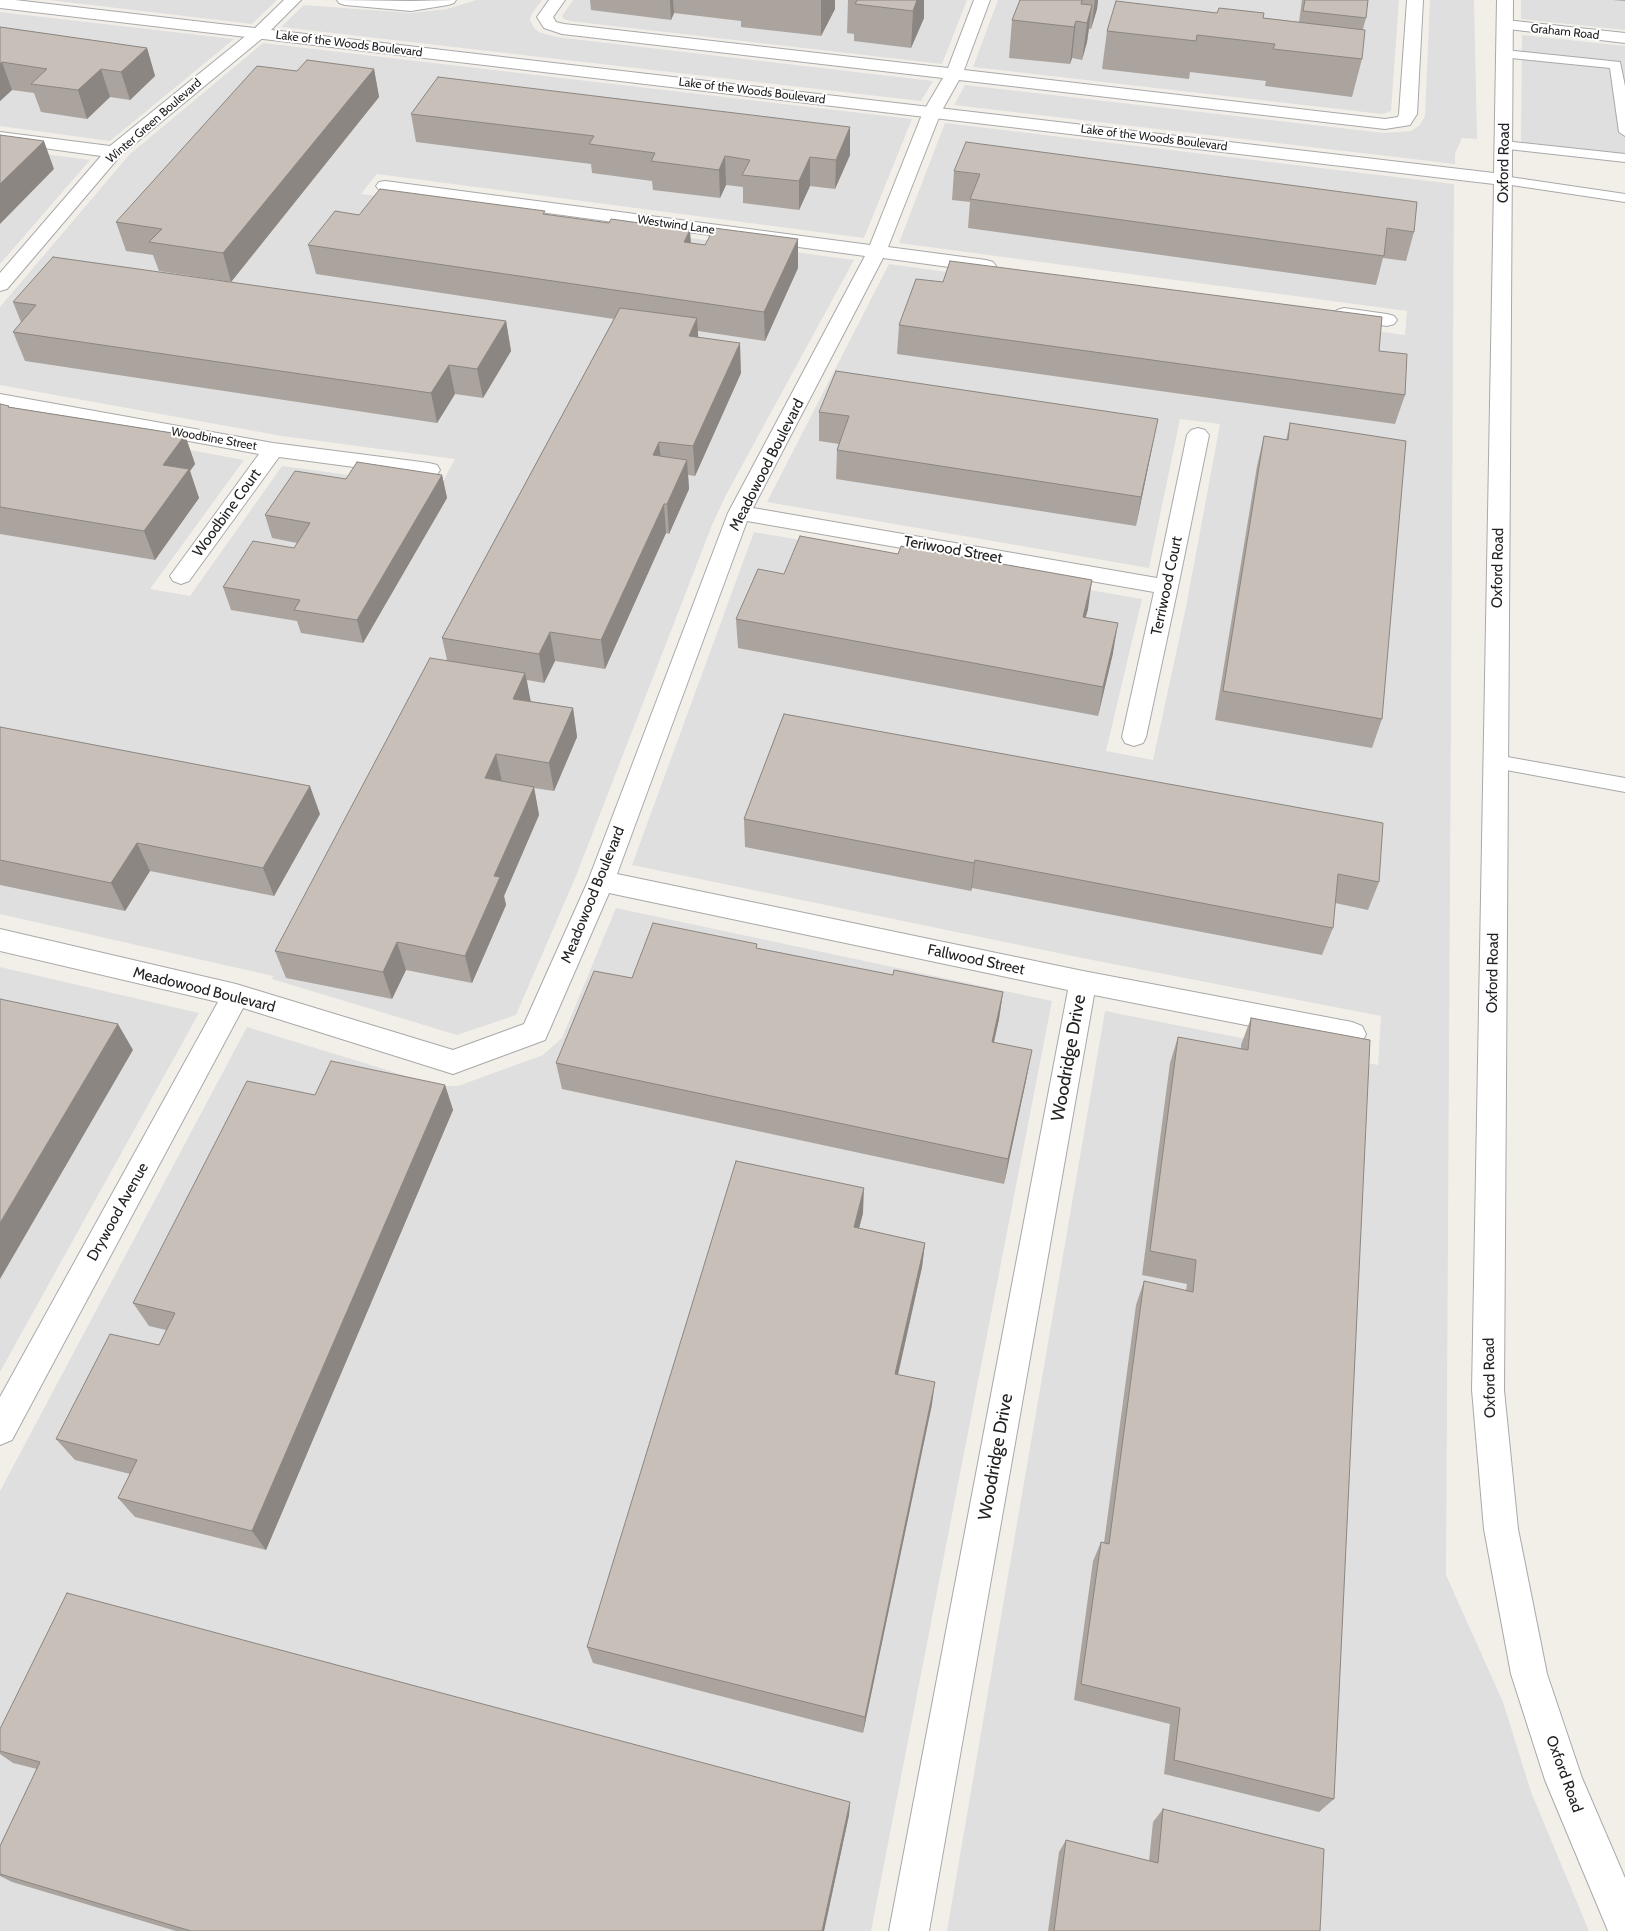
<!DOCTYPE html>
<html>
<head>
<meta charset="utf-8">
<style>
	body { margin:0 }
	canvas { display:block; background:#f2efe9 }
</style>
</head>
<body>
<canvas width="1625" height="1931"></canvas>
<script>
const ctx = document.querySelector('canvas').getContext('2d');
ctx.lineJoin = 'round';
function fill(path, color) { ctx.fillStyle = color; ctx.fill(path, 'evenodd'); }
const toPath = rows => new Path2D(rows.map(r => 'M' + r).join(''));
function strokePath(path, color, width, dash) { ctx.strokeStyle = color; ctx.lineWidth = width; ctx.lineCap = dash ? 'butt' : 'round'; ctx.setLineDash(dash || []); ctx.stroke(path); }
function label(font, color, halo, rows, align = 'center') {
  ctx.font = font + ' Cabin,sans-serif'; ctx.lineWidth = 4; ctx.setLineDash([]); ctx.textBaseline = 'middle'; ctx.strokeStyle = halo; ctx.fillStyle = color; for (const [text, x, y, turn = 0] of rows) {
    ctx.save(); ctx.translate(x, y); ctx.rotate((+turn || 0) * Math.PI / 180); ctx.textAlign = isNaN(turn) ? turn : align; if (halo) ctx.strokeText(text, 0, 0); ctx.fillText(text, 0, 0); ctx.restore();
  }
}
const residential = toPath([
	[49,0,277,0,252,24],
	[476,0,542,0,531,15,530,20,534,28,539,32,556,37,933,81,921,101,281,27,304,5,411,13,447,9],
	[573,0,967,0,942,64,570,21,564,19,562,16],
	[998,0,1399,0,1391,111,1382,114,973,67],
	[1430,0,1474,0,1477,139,1462,138,1455,154,1455,164,954,105,965,85,1384,133,1411,131,1420,125,1425,116],
	[1521,0,1625,0,1625,30,1521,19],
	[0,12,234,39,110,141,0,126],
	[1522,35,1625,46,1625,157,1521,144],
	[263,43,912,119,864,238,377,174,361,194,854,260,726,495,712,525,576,876,516,1015,457,1035,272,979,273,976,0,914,0,415,244,460,150,589,190,596,282,466,440,487,455,459,282,436,0,385,0,307,129,155],
	[945,123,1454,184,1446,1575,1503,1702,1531,1792,1589,1931,947,1931,1105,1011,1378,1065,1381,1016,1087,959,632,865,754,532,1142,599,1106,751,1153,760,1186,607,1220,424,1180,419,1149,568,767,502,889,264,1405,335,1407,311,899,243],
	[0,148,90,160,0,264],
	[616,908,1052,1001,871,1931,0,1931,0,1491,247,1027,439,1086,458,1086,543,1055,562,1038],
	[0,967,199,1013,0,1372]
]);
const service = toPath([
	[1505,50,1620,62,1625,86,1625,136,1619,132,1610,68,1501,57,1499,54,1501,51,1505,50],
	[1504,141,1625,154,1625,162,1499,148,1498,145,1499,142,1504,141],
	[1503,176,1625,194,1625,202,1498,183,1496,180,1498,177,1503,176],
	[1496,755,1625,778,1625,792,1490,767,1487,762,1490,757,1496,755]
]);
const minor = toPath([
	[284,0,301,0,265,36,120,156,7,289,0,291,0,273,101,156,0,142,0,132,110,146,253,30,284,0],
	[337,0,411,1,456,0,454,3,448,5,411,11,345,5,339,3,337,0],
	[549,0,565,0,553,17,556,22,564,24,948,68,974,0,990,0,964,70,1385,119,1398,117,1399,114,1407,0,1423,0,1417,114,1410,125,1404,126,1385,129,959,80,941,112,888,247,986,260,993,262,996,266,993,270,986,272,883,258,753,508,1157,578,1187,435,1191,430,1198,428,1205,430,1209,435,1178,587,1146,737,1143,743,1134,746,1125,743,1122,737,1154,592,747,521,617,874,1083,971,1352,1022,1362,1026,1366,1034,1362,1042,1352,1046,1094,995,929,1931,889,1931,1068,990,609,893,545,1040,453,1074,243,1008,12,1440,0,1445,0,1397,218,1002,0,951,0,929,236,984,453,1050,524,1024,588,881,728,513,865,256,385,191,379,190,376,186,379,182,385,181,870,245,923,112,943,78,562,34,544,28,537,17,549,0],
	[1506,20,1625,33,1625,43,1500,28,1498,25,1500,22,1506,20],
	[1344,308,1387,314,1394,316,1397,320,1394,324,1387,326,1337,318,1334,314,1337,310,1344,308],
	[0,394,273,443,429,463,437,465,440,470,437,475,429,477,279,457,189,581,181,584,173,581,170,576,259,454,0,406,0,394]
]);
const tertiary = toPath([
	[0,0,15,0,1494,173,1497,0,1513,0,1504,1390,1518,1529,1547,1674,1582,1778,1625,1878,1625,1931,1608,1931,1545,1780,1511,1674,1484,1529,1472,1390,1494,184,0,8,0,0]
]);
const wall = toPath([
	[590,0,835,0,835,9,821,36,741,27,741,21,674,13,671,20,591,10],
	[848,0,924,0,924,18,911,48,854,41,854,34,847,33],
	[1020,0,1098,0,1097,9,1091,29,1089,29,1087,42,1082,60,1072,58,1070,64,1009,58,1012,20],
	[1302,0,1368,0,1366,18,1363,29,1362,59,1352,97,1265,86,1266,81,1190,72,1189,79,1102,69,1107,31,1263,18,1299,22],
	[1612,0,1625,0,1625,1],
	[0,27,147,48,155,76,130,100,110,97,87,119,41,112,34,93,12,90,0,101],
	[374,69,379,97,231,282,159,271,153,255,126,251,116,222,297,71],
	[411,114,850,155,835,189,810,186,799,210,743,203,743,187,726,185,720,198,653,190,652,181,592,173,591,164,416,142],
	[954,171,1414,232,1406,261,1383,258,1376,285,968,228,970,202,952,200],
	[545,214,691,243,798,268,765,341,698,331,698,337,741,373,695,476,688,475,689,489,669,534,666,533,605,669,555,661,544,683,527,680,530,701,573,708,577,737,554,791,534,788,539,815,504,896,506,905,472,983,406,970,392,999,286,978,275,951,447,660,442,638,614,319,316,274,308,245,359,215],
	[13,302,506,321,511,351,483,398,455,394,437,423,25,361,13,332,21,322],
	[899,325,1379,351,1405,395,1395,424,897,354],
	[0,404,9,407,185,435,195,464,190,471,199,498,155,560,0,534],
	[819,412,1152,448,1136,526,836,479,837,450,839,444,819,441],
	[1290,423,1382,719,1372,748,1215,720,1257,466,1264,436,1286,440],
	[442,475,447,498,363,643,301,633,297,621,231,610,223,587,294,548,297,543,272,538,265,515,346,479],
	[784,574,1088,609,1085,618,1113,653,1098,716,738,648,736,619],
	[784,714,1379,882,1368,910,1335,903,1333,928,1322,955,972,888,971,891,745,847,744,819],
	[0,727,320,814,274,896,150,871,125,911,0,885],
	[757,948,893,975,1003,992,999,1019,994,1042,1027,1076,1004,1184,562,1089,556,1063,632,978],
	[1251,1018,1334,1799,1319,1812,1164,1774,1170,1724,1074,1700,1093,1561,1101,1542,1104,1543,1136,1305,1144,1281,1186,1291,1187,1284,1142,1275,1170,1063,1178,1037,1241,1049,1241,1045],
	[445,1085,453,1110,266,1550,135,1517,118,1498,130,1474,75,1460,56,1439,159,1345,166,1330,149,1326,133,1303,315,1095],
	[863,1213,859,1228,925,1243,922,1267,898,1375,932,1404,863,1733,593,1663,587,1647],
	[0,1729,850,1802,849,1815,824,1931,176,1931,12,1882,0,1876,0,1846,37,1769,13,1763,0,1754],
	[1163,1809,1320,1931,1048,1931,1059,1852,1066,1840,1149,1861,1153,1822]
]);
const shadedWall = toPath([
	[670,0,673,0,674,13,671,20],
	[821,0,835,0,835,9,821,36],
	[915,0,924,0,924,18,911,48,913,11],
	[1095,0,1098,0,1097,9,1091,29],
	[1092,5,1087,42,1082,60,1087,23],
	[1076,21,1072,58,1070,64,1074,27],
	[147,48,155,76,130,100,121,72],
	[2,62,12,90,0,101,0,64],
	[101,69,110,97,87,119,78,90],
	[374,69,379,97,231,282,223,253],
	[850,127,850,155,835,189,836,160],
	[44,141,54,169,0,224,0,184],
	[725,156,726,185,720,198,719,170],
	[810,157,810,186,799,210,799,181],
	[690,230,692,259,684,242],
	[798,239,798,268,765,341,764,312],
	[697,318,699,348,689,336],
	[506,321,511,351,483,398,477,369],
	[740,343,741,373,695,476,693,446],
	[449,365,455,394,437,423,431,393],
	[1158,419,1152,448,1136,526,1141,497],
	[185,435,195,464,190,471,199,498,155,560,144,531,163,465],
	[659,442,662,471,653,455],
	[687,460,689,489,669,534,667,504],
	[442,475,447,498,363,643,357,620],
	[664,504,666,533,605,669,601,640],
	[1092,580,1088,609,1078,646,1083,617],
	[1118,623,1113,653,1098,716,1103,687],
	[550,632,555,661,544,683,539,654],
	[525,673,531,702,513,699],
	[573,708,577,737,554,791,549,763],
	[496,754,502,782,485,778],
	[310,786,320,814,274,896,263,868],
	[534,787,539,815,504,896,506,905,472,983,465,956,494,876],
	[137,843,150,871,125,911,111,883],
	[975,860,972,888,971,891,974,863],
	[397,942,406,970,392,999,383,972],
	[1003,992,999,1019,988,1068,992,1042],
	[118,1024,133,1050,0,1279,0,1223],
	[1032,1050,1027,1076,1004,1184,1008,1159],
	[445,1085,453,1110,266,1550,252,1531],
	[864,1188,863,1213,853,1251,854,1227],
	[925,1243,922,1267,893,1396,895,1374],
	[935,1382,932,1404,863,1733,865,1717],
	[850,1802,849,1815,824,1931,822,1931]
]);
const building = toPath([
	[857,0,917,0,913,11,855,4,857,0],
	[1020,0,1082,0,1081,4,1092,5,1087,23,1076,21,1074,27,1012,20,1020,0],
	[1305,0,1368,0,1366,18,1303,11,1305,0],
	[1116,1,1217,13,1219,8,1264,13,1263,18,1365,30,1362,59,1273,49,1275,44,1197,35,1196,41,1107,31,1116,1],
	[0,27,147,48,121,72,101,69,78,90,31,84,47,69,2,62,0,64,0,27],
	[307,60,374,69,223,253,149,242,162,229,116,222,257,66,297,71,307,60],
	[438,77,850,127,836,160,810,157,799,181,742,175,750,160,725,156,719,170,651,161,655,153,589,144,594,136,411,114,438,77],
	[0,135,44,141,0,184,0,135],
	[966,142,1417,202,1414,232,1387,228,1384,256,970,199,980,174,954,171,966,142],
	[380,189,545,211,543,214,609,223,611,219,690,230,684,242,705,245,714,228,798,239,764,312,308,245,335,211,359,215,380,189],
	[53,257,506,321,477,369,449,365,431,393,13,332,36,305,13,302,53,257],
	[950,261,1382,317,1379,351,1407,354,1405,395,899,325,916,279,943,282,950,261],
	[620,308,697,318,689,336,740,343,693,446,659,442,653,455,687,460,667,504,664,504,601,640,550,632,539,654,442,638,620,308],
	[836,371,1158,419,1141,497,837,450,849,416,819,412,836,371],
	[0,404,9,406,8,407,185,435,163,465,189,469,144,531,0,507,0,404],
	[1290,423,1406,441,1382,719,1223,691,1264,436,1288,440,1290,423],
	[357,462,442,475,357,620,294,610,300,600,223,587,253,541,294,548,310,523,265,515,295,471,346,479,357,462],
	[800,536,898,554,901,546,1092,580,1083,617,1118,623,1103,687,736,619,758,569,784,574,800,536],
	[430,658,525,673,513,699,573,708,549,763,496,754,485,778,534,787,494,876,500,877,465,956,397,942,383,972,275,951,430,658],
	[784,714,1383,823,1379,882,1338,874,1333,928,975,860,974,863,744,819,784,714],
	[0,727,310,786,263,868,137,843,111,883,0,860,0,727],
	[653,923,757,944,756,948,893,975,894,970,1003,992,992,1042,1032,1050,1008,1159,556,1063,594,971,632,978,653,923],
	[0,999,118,1024,0,1223,0,999],
	[1251,1018,1370,1040,1334,1799,1174,1760,1180,1708,1081,1684,1101,1542,1109,1544,1144,1281,1193,1292,1196,1260,1150,1251,1178,1037,1248,1050,1251,1018],
	[331,1061,445,1085,252,1531,118,1498,137,1460,56,1439,110,1334,159,1345,175,1313,133,1303,247,1081,315,1095,331,1061],
	[736,1161,864,1188,854,1227,925,1243,895,1374,935,1382,865,1717,587,1647,736,1161],
	[67,1593,850,1802,822,1931,191,1931,0,1874,0,1846,40,1762,0,1751,0,1729,67,1593],
	[1163,1809,1324,1849,1320,1931,1054,1931,1066,1840,1158,1863,1163,1809]
]);
const farStreetnames = [
	["Graham Road",1565,32,6],
	["Lake of the Woods Boulevard",349,44,7],
	["Lake of the Woods Boulevard",752,91,7],
	["Winter Green Boulevard",154,121,-41],
	["Lake of the Woods Boulevard",1154,138,7],
	["Westwind Lane",676,225,8],
	["Woodbine Street",214,439,10]
];
const streetNames = [
	["Oxford Road",1504,163,-89],
	["Meadowood Boulevard",767,465,-63],
	["Woodbine Court",227,513,-54],
	["Teriwood Street",953,550,10],
	["Oxford Road",1498,568,-89],
	["Terriwood Court",1167,586,-78],
	["Meadowood Boulevard",593,895,-68],
	["Fallwood Street",976,960,12],
	["Oxford Road",1493,973,-89],
	["Meadowood Boulevard",204,990,14],
	["Drywood Avenue",118,1212,-61],
	["Oxford Road",1490,1378,-91],
	["Oxford Road",1564,1774,70]
];
const nearStreetnames = [
	["Woodridge Drive",1069,1058,-80],
	["Woodridge Drive",996,1457,-80]
];
fill(residential, '#e0dfdf');
strokePath(service, '#a9a9a9', 2);
strokePath(minor, '#a9a9a9', 2);
strokePath(tertiary, '#a9a9a9', 2);
fill(service, '#fff');
fill(minor, '#fff');
fill(tertiary, '#fff');
fill(wall, '#aba49e');
fill(shadedWall, '#8b8681');
fill(building, '#c7bfb8');
strokePath(building, '#8b8681', 1);
label('12px', '#222', '#fff', farStreetnames);
label('15px', '#222', '#fff', streetNames);
label('18px', '#222', '#fff', nearStreetnames);
</script>
</body>
</html>
